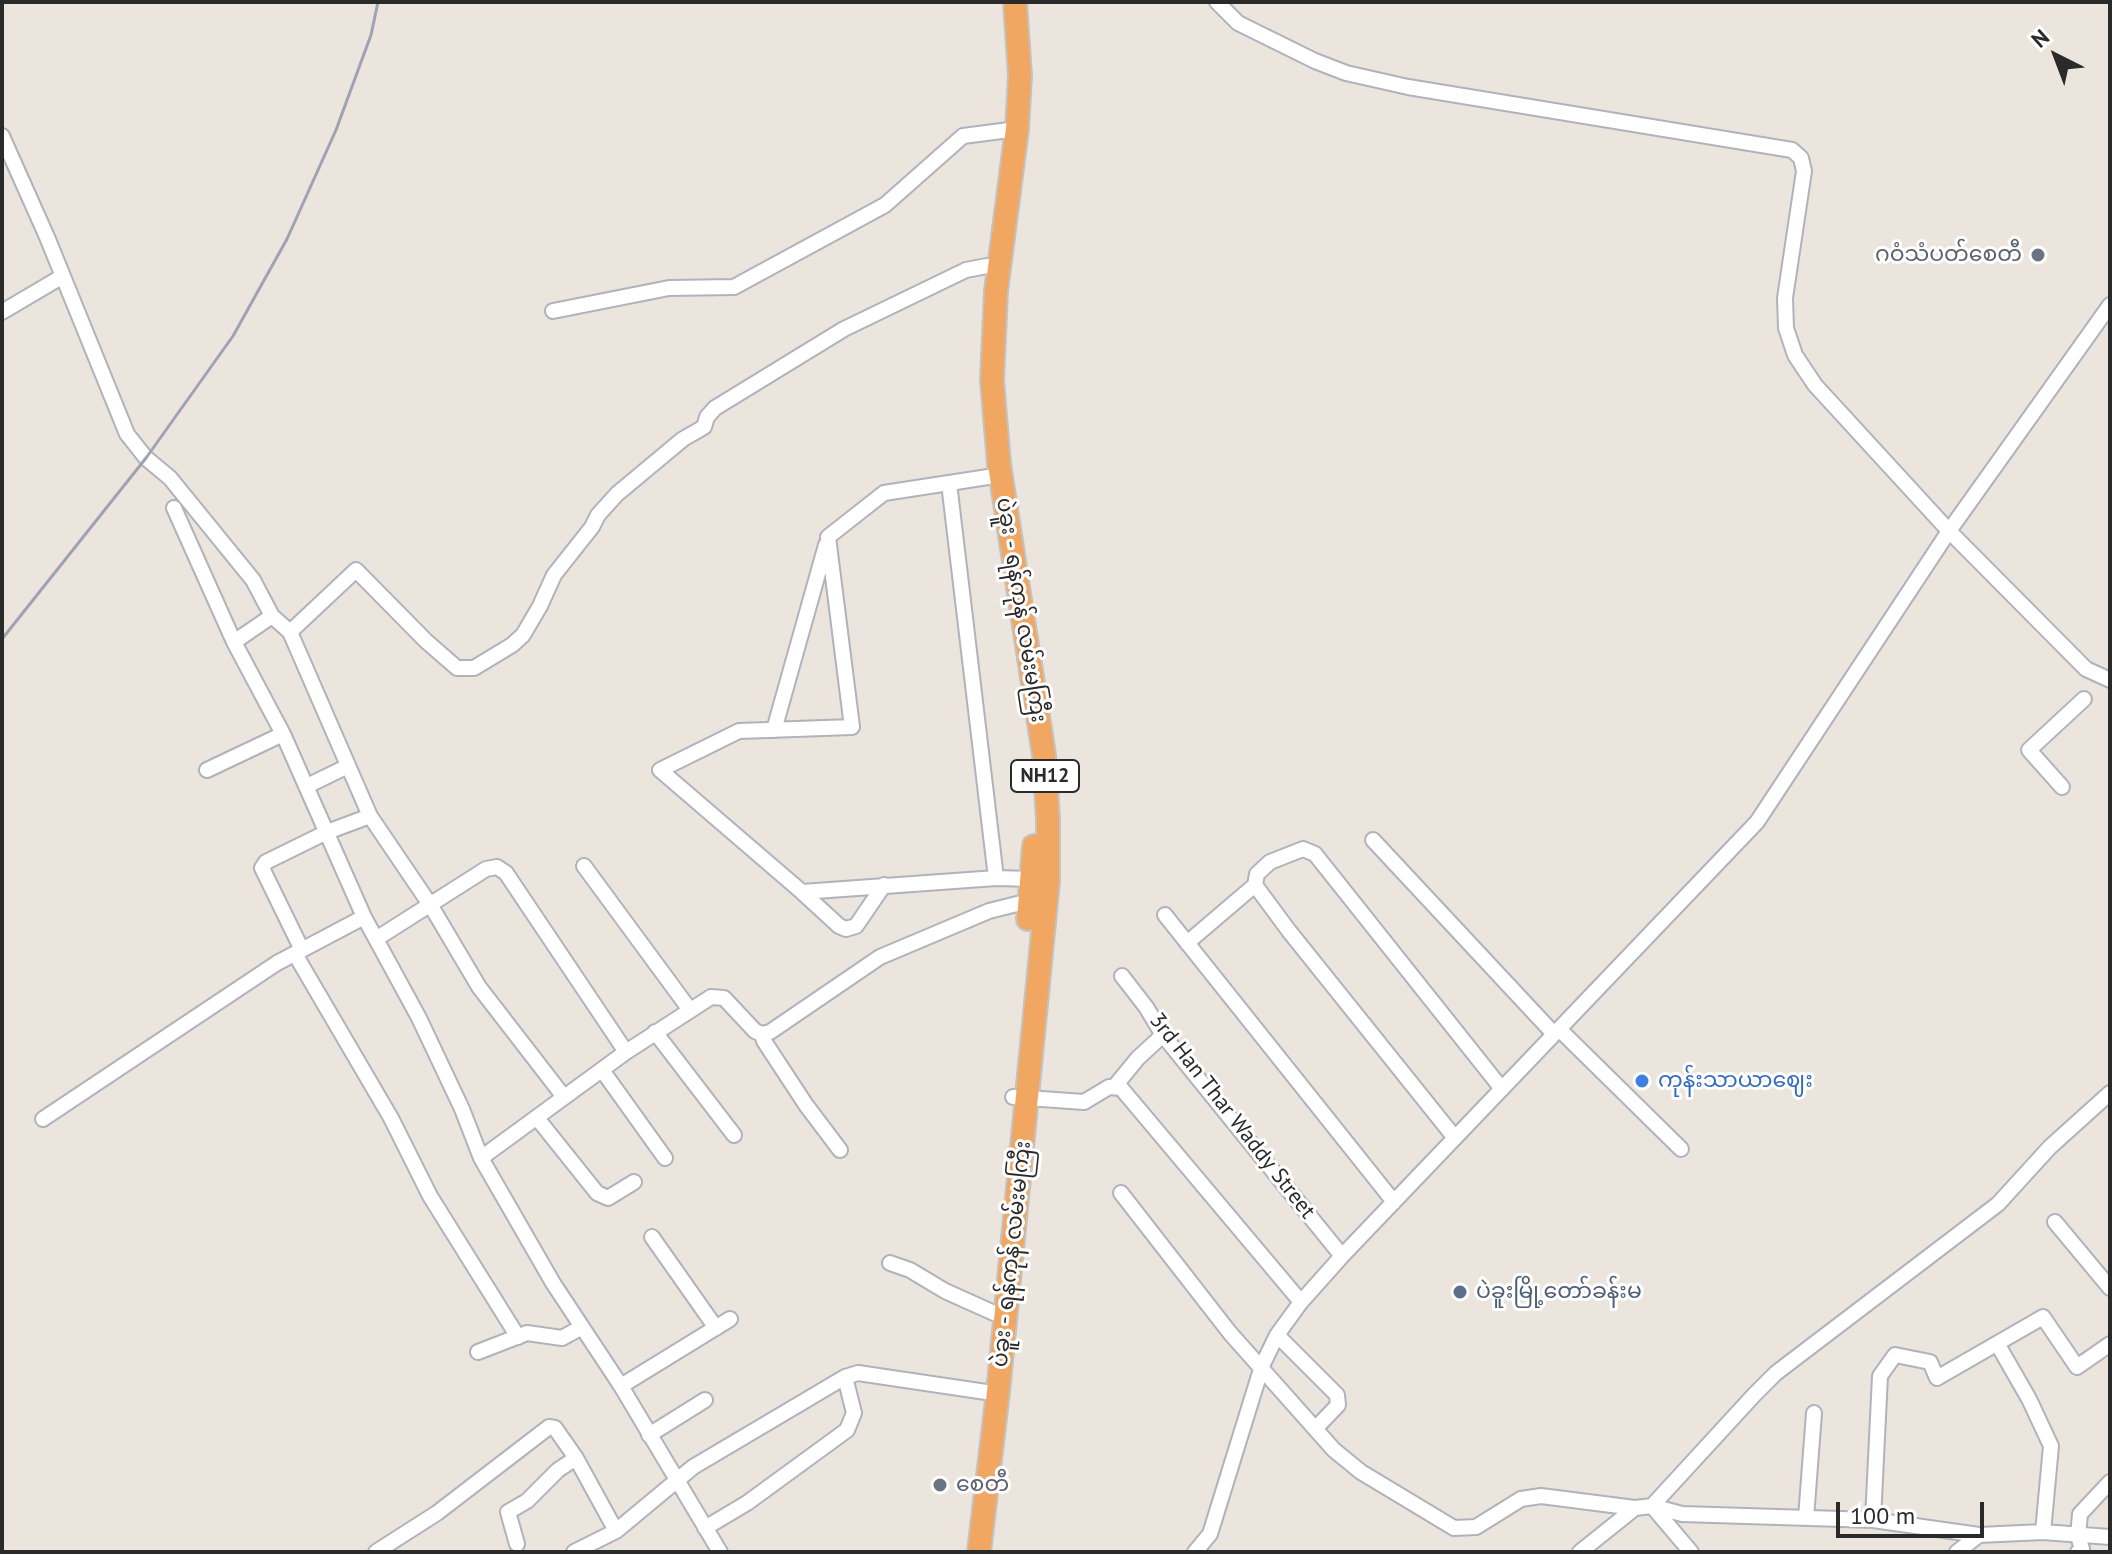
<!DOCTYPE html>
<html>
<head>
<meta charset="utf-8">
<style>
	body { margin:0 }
	#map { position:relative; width:2112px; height:1554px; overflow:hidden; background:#ebe5dd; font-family:"PT Sans",sans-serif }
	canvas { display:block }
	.frame { position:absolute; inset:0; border:4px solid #2a2a2a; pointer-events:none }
	.north { position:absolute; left:2016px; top:16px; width:80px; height:80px; -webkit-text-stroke:6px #fff; paint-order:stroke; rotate:318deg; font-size:22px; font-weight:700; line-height:32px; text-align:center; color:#2a2a2a }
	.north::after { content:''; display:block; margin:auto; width:28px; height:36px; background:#2a2a2a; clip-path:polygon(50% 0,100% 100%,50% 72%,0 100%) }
	.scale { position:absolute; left:1836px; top:1502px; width:148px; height:36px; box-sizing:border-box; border:4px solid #2a2a2a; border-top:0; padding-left:10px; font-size:24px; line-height:28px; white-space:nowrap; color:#2a2a2a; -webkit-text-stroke:6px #fff; paint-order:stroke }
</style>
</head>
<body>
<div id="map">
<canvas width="2112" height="1554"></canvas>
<div class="frame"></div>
<div class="north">N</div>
<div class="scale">100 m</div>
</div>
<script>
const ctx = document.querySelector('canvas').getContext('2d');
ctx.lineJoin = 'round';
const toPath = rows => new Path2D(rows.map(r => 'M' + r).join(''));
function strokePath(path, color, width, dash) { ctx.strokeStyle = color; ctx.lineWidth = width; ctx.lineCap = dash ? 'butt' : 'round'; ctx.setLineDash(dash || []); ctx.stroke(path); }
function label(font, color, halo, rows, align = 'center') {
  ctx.font = font + ' "PT Sans","Noto Sans Myanmar",sans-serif'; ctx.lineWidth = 6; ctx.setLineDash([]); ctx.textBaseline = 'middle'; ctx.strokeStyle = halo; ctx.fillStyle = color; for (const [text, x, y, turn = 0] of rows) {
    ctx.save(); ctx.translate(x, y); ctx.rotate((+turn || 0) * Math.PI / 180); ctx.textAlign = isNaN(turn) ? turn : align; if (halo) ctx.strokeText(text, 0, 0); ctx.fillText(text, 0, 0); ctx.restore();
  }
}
const minor = toPath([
	[1217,2,1238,23,1315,61,1346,73,1408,87,1792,150,1801,158,1804,171,1785,298,1786,328,1795,355,1815,385,1949,531,2086,669,2110,680],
	[2,136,47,237,127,434,146,458,170,478,253,580,272,616,290,632,370,816,431,906,479,987,564,1097],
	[553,311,669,288,734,287,885,205,963,136,1017,129],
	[2,312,63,276],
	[1001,475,884,493,828,537,852,727,739,731,660,770,802,892,996,878,1032,879],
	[949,483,996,878],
	[174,508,234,642,283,734,364,917,419,1018,462,1109,481,1158,553,1283,621,1386,720,1552],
	[290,632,356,570,426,641,457,668,474,668,512,645,523,635,540,606,554,575,592,527,598,515,617,494,683,439,704,427,707,417,715,408,844,329,966,270,987,266],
	[234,642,272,616],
	[774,730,826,545],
	[207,770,283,734],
	[307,786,348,766],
	[2062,787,2029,750,2084,699],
	[1373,840,1554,1034],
	[584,866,690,1010],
	[802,892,839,926,846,929,856,926,884,885],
	[1165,915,1394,1202],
	[376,939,486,869,497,867,506,873,626,1052],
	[1187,943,1255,885],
	[302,950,262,868,266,862,327,832,370,816],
	[295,954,391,1118,430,1196,518,1337],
	[1122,976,1146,1007,1163,1035,1342,1256],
	[1559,1029,1681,1149],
	[655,1032,734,1135],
	[762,1034,764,1041,806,1105,840,1150],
	[602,1070,665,1158],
	[1115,1086,1138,1058,1163,1035],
	[1013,1097,1084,1102,1109,1087,1121,1088,1301,1302],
	[537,1118,597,1193,608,1198,634,1182],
	[43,1119,277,963,364,917],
	[1455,1138,1289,931,1255,885,1257,874,1270,862,1303,849,1315,854,1502,1089],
	[481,1158,626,1052,711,997,724,998,755,1031,762,1034,770,1032,880,957,989,911,1037,899],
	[1121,1193,1230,1333,1334,1450,1361,1472,1454,1528,1476,1527,1521,1499,1541,1496,1635,1508,1652,1506,1682,1514,1873,1520,1979,1535,2043,1532,2110,1537],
	[2055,1222,2110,1288],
	[652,1237,716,1328],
	[890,1263,910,1270,945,1291,994,1313],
	[1277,1335,1337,1395,1338,1405,1315,1429],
	[1998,1345,2029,1399,2051,1446,2043,1532],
	[478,1352,527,1333,562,1338,582,1327],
	[621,1386,730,1319],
	[649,1435,705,1400],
	[1806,1518,1814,1413],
	[1873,1520,1880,1376,1895,1355,1930,1362,1937,1378,2043,1317,2077,1367,2110,1344],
	[705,1528,747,1503,847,1430,854,1413,845,1377],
	[517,1544,508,1512,527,1501,558,1470,576,1458,616,1531],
	[376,1552,437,1513,549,1427,555,1428,576,1458],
	[574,1552,616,1531,693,1467,845,1377,858,1373,986,1392],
	[1195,1552,1210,1534,1262,1366,1277,1335,1301,1302,1342,1256,1757,822,1949,531,2110,305],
	[1580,1552,1635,1508],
	[1691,1552,1652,1506,1754,1395,1776,1373,1998,1204,2050,1147,2110,1093],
	[1957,1552,1979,1535],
	[2078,1552,2082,1549,2078,1536,2080,1514,2110,1482]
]);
const highway = toPath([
	[1028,919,1034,846],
	[979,1552,998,1392,1048,881,1048,820,1044,755,999,464,992,380,996,291,1017,129,1020,76,1015,2]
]);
const rail = toPath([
	[2,639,146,458,233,336,287,239,336,130,371,35,378,2]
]);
const markers = [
	[2038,255,8,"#6b7280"],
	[1642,1081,8,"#3f7fe0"],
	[1460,1292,8,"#5c6f8a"],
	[940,1485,8,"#6b7280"]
];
const shields = [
	[1045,776,68]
];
const shieldNames = [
	["NH12",1045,776]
];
const worshipNames = [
	["ဂဝံသံပတ်စေတီ",2022,255],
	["စေတီ",956,1485,"left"]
];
const streetNames = [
	["ပဲခူး - ရန်ကုန် လမ်းမကြီး",1021,610,81],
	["3rd Han Thar Waddy Street",1232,1116,52],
	["ပဲခူး - ရန်ကုန် လမ်းမကြီး",1012,1254,-84]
];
const shopNames = [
	["ကုန်းသာယာဈေး",1658,1081]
];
const serviceNames = [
	["ပဲခူးမြို့တော်ခန်းမ",1476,1292]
];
strokePath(minor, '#b0b2bc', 18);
strokePath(highway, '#c3c3c3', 26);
strokePath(minor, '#fff', 14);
strokePath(highway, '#f1a761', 22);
strokePath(rail, '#a0a2b3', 3);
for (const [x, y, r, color] of markers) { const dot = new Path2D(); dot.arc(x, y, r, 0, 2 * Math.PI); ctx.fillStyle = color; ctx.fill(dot); strokePath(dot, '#fff', 3); }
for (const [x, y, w] of shields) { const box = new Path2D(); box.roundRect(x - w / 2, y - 16, w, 32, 6); ctx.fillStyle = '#fff'; ctx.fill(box); strokePath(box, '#2a2a2a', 2); }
label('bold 20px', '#2a2a2a', null, shieldNames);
label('22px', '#5b616d', '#fff', worshipNames, 'right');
label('22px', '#2a2a2a', '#fff', streetNames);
label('22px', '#366cbe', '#fff', shopNames, 'left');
label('22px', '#4e5e75', '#fff', serviceNames, 'left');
</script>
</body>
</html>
